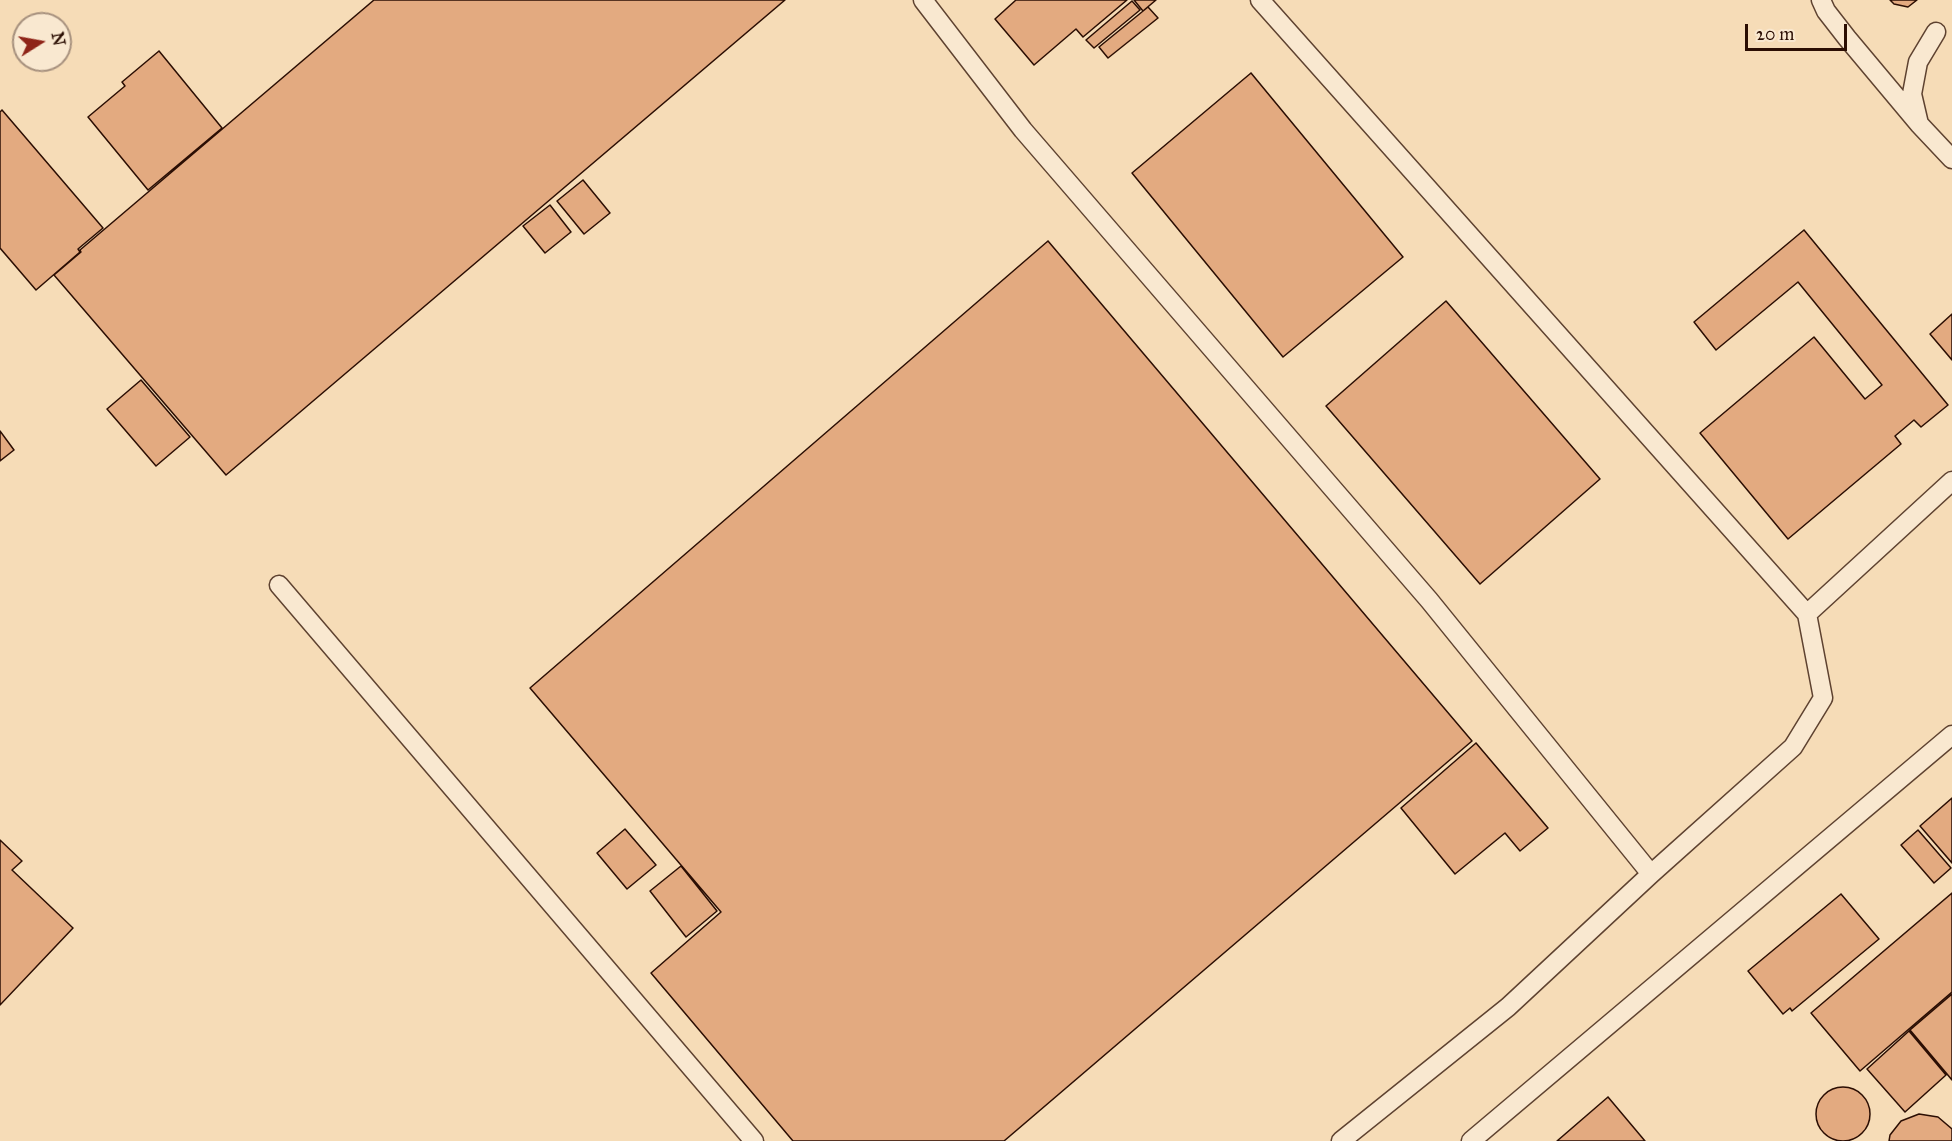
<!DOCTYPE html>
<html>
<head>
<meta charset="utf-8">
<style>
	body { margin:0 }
	#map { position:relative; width:1952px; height:1141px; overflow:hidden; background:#f6dcb7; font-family:"IM FELL Great Primer",serif }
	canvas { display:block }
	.north { position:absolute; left:12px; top:12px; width:60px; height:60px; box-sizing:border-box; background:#f9e8d0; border:2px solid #a7917e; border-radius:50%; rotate:79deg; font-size:16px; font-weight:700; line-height:24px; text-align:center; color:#2b0e03 }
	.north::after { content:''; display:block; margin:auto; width:21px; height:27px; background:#8f2418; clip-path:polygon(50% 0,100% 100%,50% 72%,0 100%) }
	.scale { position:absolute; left:1745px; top:24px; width:102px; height:27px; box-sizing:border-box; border:3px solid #2b0e03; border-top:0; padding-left:8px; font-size:18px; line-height:21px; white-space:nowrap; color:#2b0e03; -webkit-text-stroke:4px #f9e8d0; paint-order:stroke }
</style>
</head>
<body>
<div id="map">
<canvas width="1952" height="1141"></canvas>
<div class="north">N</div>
<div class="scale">20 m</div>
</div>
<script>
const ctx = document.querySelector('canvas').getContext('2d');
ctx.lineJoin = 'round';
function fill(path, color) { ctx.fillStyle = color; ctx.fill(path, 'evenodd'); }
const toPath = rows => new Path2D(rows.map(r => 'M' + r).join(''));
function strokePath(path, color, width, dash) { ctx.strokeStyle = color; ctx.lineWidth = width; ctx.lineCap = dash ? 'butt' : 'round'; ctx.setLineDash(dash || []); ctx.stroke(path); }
const building = toPath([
	[374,0,785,0,226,475,54,275,81,252,80,250,374,0],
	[1016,0,1127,0,1083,37,1076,29,1034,65,995,19,1016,0],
	[1134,0,1156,0,1143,11,1134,0],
	[1890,0,1917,0,1908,7,1894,4,1890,0],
	[1132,1,1140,10,1094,48,1086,40,1132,1],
	[1148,7,1158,18,1108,58,1099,47,1148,7],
	[159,51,222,128,148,190,88,117,125,86,122,82,159,51],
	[1251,73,1403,257,1283,357,1132,173,1251,73],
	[2,110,103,228,78,249,80,252,36,290,0,248,0,112,2,110],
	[583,180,610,213,584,234,557,201,583,180],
	[550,205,571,232,545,253,523,226,550,205],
	[1804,230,1948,405,1921,427,1914,420,1895,436,1901,444,1788,539,1700,433,1814,337,1865,399,1882,385,1798,282,1716,350,1694,322,1804,230],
	[1048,241,1472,741,1004,1141,793,1141,651,973,721,912,530,688,1048,241],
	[1446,301,1600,479,1480,584,1326,406,1446,301],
	[1952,314,1952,360,1930,334,1952,314],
	[141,380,190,437,156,466,107,409,141,380],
	[0,431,14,450,0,461,0,431],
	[1476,743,1548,828,1520,851,1505,833,1455,874,1401,808,1476,743],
	[1952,798,1952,863,1920,826,1952,798],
	[625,829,656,865,627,889,597,853,625,829],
	[1918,830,1951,868,1934,883,1901,845,1918,830],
	[0,840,22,861,12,870,73,928,0,1005,0,840],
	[681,866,717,911,686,937,650,891,681,866],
	[1952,893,1952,992,1860,1071,1811,1013,1952,893],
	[1841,894,1879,939,1792,1011,1790,1008,1783,1014,1748,971,1841,894],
	[1952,994,1952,1080,1910,1030,1952,994],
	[1909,1031,1946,1075,1905,1112,1867,1069,1909,1031],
	'1816 1114a27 27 0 1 1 54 0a27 27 0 1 1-54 0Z',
	[1608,1097,1645,1141,1557,1141,1608,1097],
	[1919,1114,1938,1117,1952,1129,1952,1141,1889,1141,1890,1135,1901,1121,1919,1114]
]);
const service = toPath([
	[923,0,1023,130,1429,600,1651,874],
	[1260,0,1807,614],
	[1821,0,1826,11,1847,38,1919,124],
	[1936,32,1918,62,1912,94,1919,124,1952,159],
	[279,585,754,1141],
	[1341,1141,1508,1007,1651,874,1793,747,1823,698,1807,614,1952,481],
	[1471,1141,1952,735]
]);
fill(building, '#e3aa80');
strokePath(building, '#2b0e03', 1.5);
strokePath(service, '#5e4230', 21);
strokePath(service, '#f9e8d0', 18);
</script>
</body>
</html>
